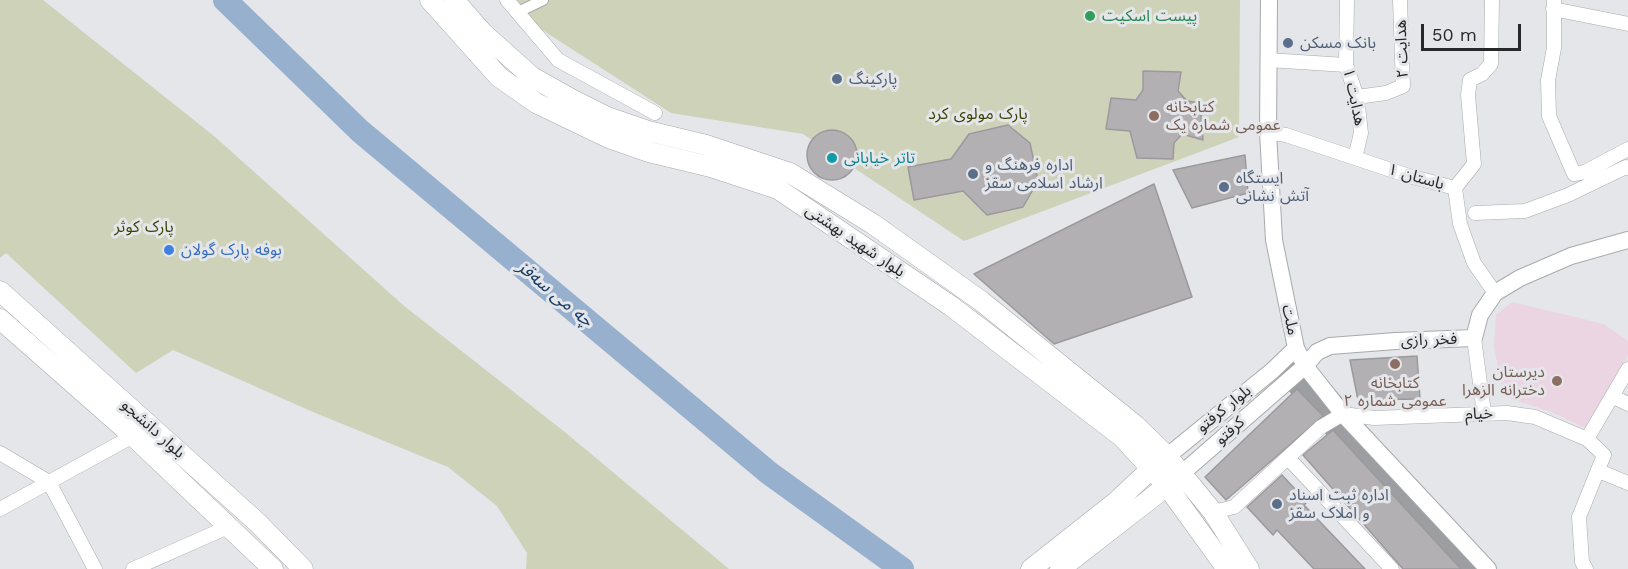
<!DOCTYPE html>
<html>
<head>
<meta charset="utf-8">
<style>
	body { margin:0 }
	#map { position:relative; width:1628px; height:569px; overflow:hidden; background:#e4e6ea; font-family:"Work Sans",sans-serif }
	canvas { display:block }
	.scale { position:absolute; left:1421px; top:24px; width:100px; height:27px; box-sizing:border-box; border:3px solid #272829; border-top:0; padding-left:8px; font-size:18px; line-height:21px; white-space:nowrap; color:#272829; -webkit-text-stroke:4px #e4e6ea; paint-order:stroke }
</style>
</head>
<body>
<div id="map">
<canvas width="1628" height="569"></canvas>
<div class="scale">50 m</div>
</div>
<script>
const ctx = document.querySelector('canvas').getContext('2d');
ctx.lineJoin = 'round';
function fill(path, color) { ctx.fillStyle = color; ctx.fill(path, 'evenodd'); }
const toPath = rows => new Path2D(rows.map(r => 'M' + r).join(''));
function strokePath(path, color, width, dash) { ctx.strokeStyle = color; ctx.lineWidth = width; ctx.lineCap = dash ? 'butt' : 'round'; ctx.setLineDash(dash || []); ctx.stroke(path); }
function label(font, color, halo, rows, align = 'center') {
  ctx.font = font + ' "Work Sans","Noto Sans Arabic",sans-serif'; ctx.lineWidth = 6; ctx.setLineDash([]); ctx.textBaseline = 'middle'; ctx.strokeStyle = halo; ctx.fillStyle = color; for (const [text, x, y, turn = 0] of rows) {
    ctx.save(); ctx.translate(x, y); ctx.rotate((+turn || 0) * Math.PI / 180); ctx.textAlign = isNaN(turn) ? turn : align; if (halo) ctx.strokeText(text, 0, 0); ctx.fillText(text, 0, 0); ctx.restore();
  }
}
const education = toPath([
	[1512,302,1604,324,1628,341,1628,355,1585,428,1554,413,1503,396,1494,346,1496,315]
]);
const green = toPath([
	[0,0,43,0,214,136,403,305,566,433,729,569,526,569,527,553,497,506,448,467,313,412,173,350,136,373,6,253,0,258],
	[507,0,1240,0,1239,137,964,241,803,134,671,113,516,13]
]);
const river = toPath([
	[225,0,360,131,769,473,902,569]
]);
const taxiway = toPath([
	[1297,373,1420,516,1473,569]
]);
const building = toPath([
	[1143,71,1181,72,1178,91,1187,101,1200,103,1203,140,1182,134,1174,143,1173,159,1137,158,1130,131,1106,129,1111,98,1136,100,1143,90,1143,71],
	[1008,125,1030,143,1038,181,1023,207,987,215,963,191,914,200,908,167,951,159,969,134,1008,125],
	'807 155a25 25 0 1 1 50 0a25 25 0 1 1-50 0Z',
	[1245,155,1248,193,1192,208,1173,170,1245,155],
	[1154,184,1192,297,1054,344,974,274,1154,184],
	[1417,356,1420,399,1358,400,1350,360,1417,356],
	[1297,389,1323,416,1226,500,1205,477,1297,389],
	[1333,430,1461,569,1403,569,1303,455,1333,430],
	[1282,475,1307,502,1304,505,1365,569,1314,569,1277,530,1273,535,1247,507,1282,475]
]);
const pedestrian = toPath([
	[516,13,543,0]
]);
const minor = toPath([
	[507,0,558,60,655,113],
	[1347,0,1346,65,1357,97,1361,133,1355,158],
	[1554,0,1554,48,1548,80,1549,116,1574,174,1585,172,1628,149],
	[1553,9,1628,24],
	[1268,60,1346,65],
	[1357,97,1386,93,1403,86,1400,0],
	[1268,132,1286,135,1409,176,1455,188],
	[1455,188,1474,164,1468,95,1470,80,1482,74,1491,64,1492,0],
	[1455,188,1460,224,1474,263,1495,293],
	[1475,213,1525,211,1568,195,1626,167,1628,168],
	[1474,338,1484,413],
	[1614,397,1628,404],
	[1587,439,1628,369],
	[0,453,49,482,95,569],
	[1289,459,1392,569],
	[1599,471,1628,483],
	[0,509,133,436],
	[1213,512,1234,507,1321,427,1343,414,1374,418,1507,413,1535,417,1587,439,1604,455,1579,517,1582,562,1586,569],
	[133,569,228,527]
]);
const tertiary = toPath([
	[1269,0,1268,132,1274,240,1296,348,1305,366,1343,414,1488,569],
	[1159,463,1272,371,1296,348],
	[1172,482,1305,366,1317,352,1330,346,1396,341,1474,338,1480,315,1495,293,1520,278,1571,256,1628,240]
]);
const secondary = toPath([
	[430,0,499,77,536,103,609,138,649,152,711,167,778,189,951,306,1122,437,1167,486,1227,569],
	[454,0,483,33,532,77,573,100,607,117,648,131,706,145,790,173,873,224,981,301,1135,425,1167,456,1213,512,1249,569],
	[0,291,258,523,303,569],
	[0,319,133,436,273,569],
	[1031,569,1117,501,1151,469],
	[1060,569,1167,486]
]);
const markers = [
	[1090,16,6,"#2e9e5b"],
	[1288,43,6,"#5c6f8a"],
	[837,79,6,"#5c6f8a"],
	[1154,116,6,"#8d6e63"],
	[832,158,6,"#0f9aa8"],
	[973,174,6,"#5c6f8a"],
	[1224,187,6,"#5c6f8a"],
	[169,250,6,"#3f7fe0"],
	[1395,364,6,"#8d6e63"],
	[1557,381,6,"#8d6e63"],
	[1277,504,6,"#5c6f8a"]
];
const leisureNames = [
	["پیست اسکیت",1102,16]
];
const serviceNames = [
	["بانک مسکن",1300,43],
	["پارکینگ",849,79],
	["اداره فرهنگ و",985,165],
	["ارشاد اسلامی سقز",985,183],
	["ایستگاه",1236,178],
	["آتش نشانی",1236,196],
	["اداره ثبت اسناد",1289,495],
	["و املاک سقز",1289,513]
];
const streetNames = [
	["هدایت ۲",1402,49,-92],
	["هدایت ۱",1354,97,78],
	["باستان ۱",1416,177,16],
	["بلوار شهید بهشتی",855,241,34],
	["ملت",1290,320,78],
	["فخر رازی",1429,340,-2],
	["بلوار کرفتو",1224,409,-39],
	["خیام",1479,414,-2],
	["بلوار دانشجو",153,429,42],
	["کرفتو",1230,431,-42]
];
const educationNames = [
	["کتابخانه",1166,107],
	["عمومی شماره یک",1166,125],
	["دیرستان",1545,372,"right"],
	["دخترانه الزهرا",1545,390,"right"],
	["کتابخانه",1395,383,"center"],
	["عمومی شماره ۲",1395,401,"center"]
];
const parkNames = [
	["پارک مولوی کرد",978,114],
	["پارک کوثر",144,227]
];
const cultureNames = [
	["تاتر خیابانی",844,158]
];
const shopNames = [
	["بوفه پارک گولان",181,250]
];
const waterNames = [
	["چە می سەقز",555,294,40]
];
fill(education, '#ebd5e2');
fill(green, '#cdd2b9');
strokePath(river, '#97b0ce', 24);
strokePath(taxiway, '#9c9ea1', 36);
fill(building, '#b3b0b3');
strokePath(building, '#9c999c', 1.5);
strokePath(pedestrian, '#a7aaad', 12);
strokePath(minor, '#a7aaad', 15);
strokePath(tertiary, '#a7aaad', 18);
strokePath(secondary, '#a7aaad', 21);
strokePath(pedestrian, '#fff', 10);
strokePath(minor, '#fff', 14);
strokePath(tertiary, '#fff', 16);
strokePath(secondary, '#fff', 20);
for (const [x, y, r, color] of markers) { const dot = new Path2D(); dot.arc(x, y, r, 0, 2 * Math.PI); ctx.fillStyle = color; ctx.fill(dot); strokePath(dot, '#e4e6ea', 2); }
label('16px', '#27864d', '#e4e6ea', leisureNames, 'left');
label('16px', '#4e5e75', '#e4e6ea', serviceNames, 'left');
label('16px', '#272829', '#e4e6ea', streetNames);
label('16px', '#785e54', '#e4e6ea', educationNames, 'left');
label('16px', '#3c4302', '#e4e6ea', parkNames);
label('16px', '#0d838f', '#e4e6ea', cultureNames, 'left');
label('16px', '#366cbe', '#e4e6ea', shopNames, 'left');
label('italic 18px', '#1a3e67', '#e4e6ea', waterNames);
</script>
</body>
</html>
